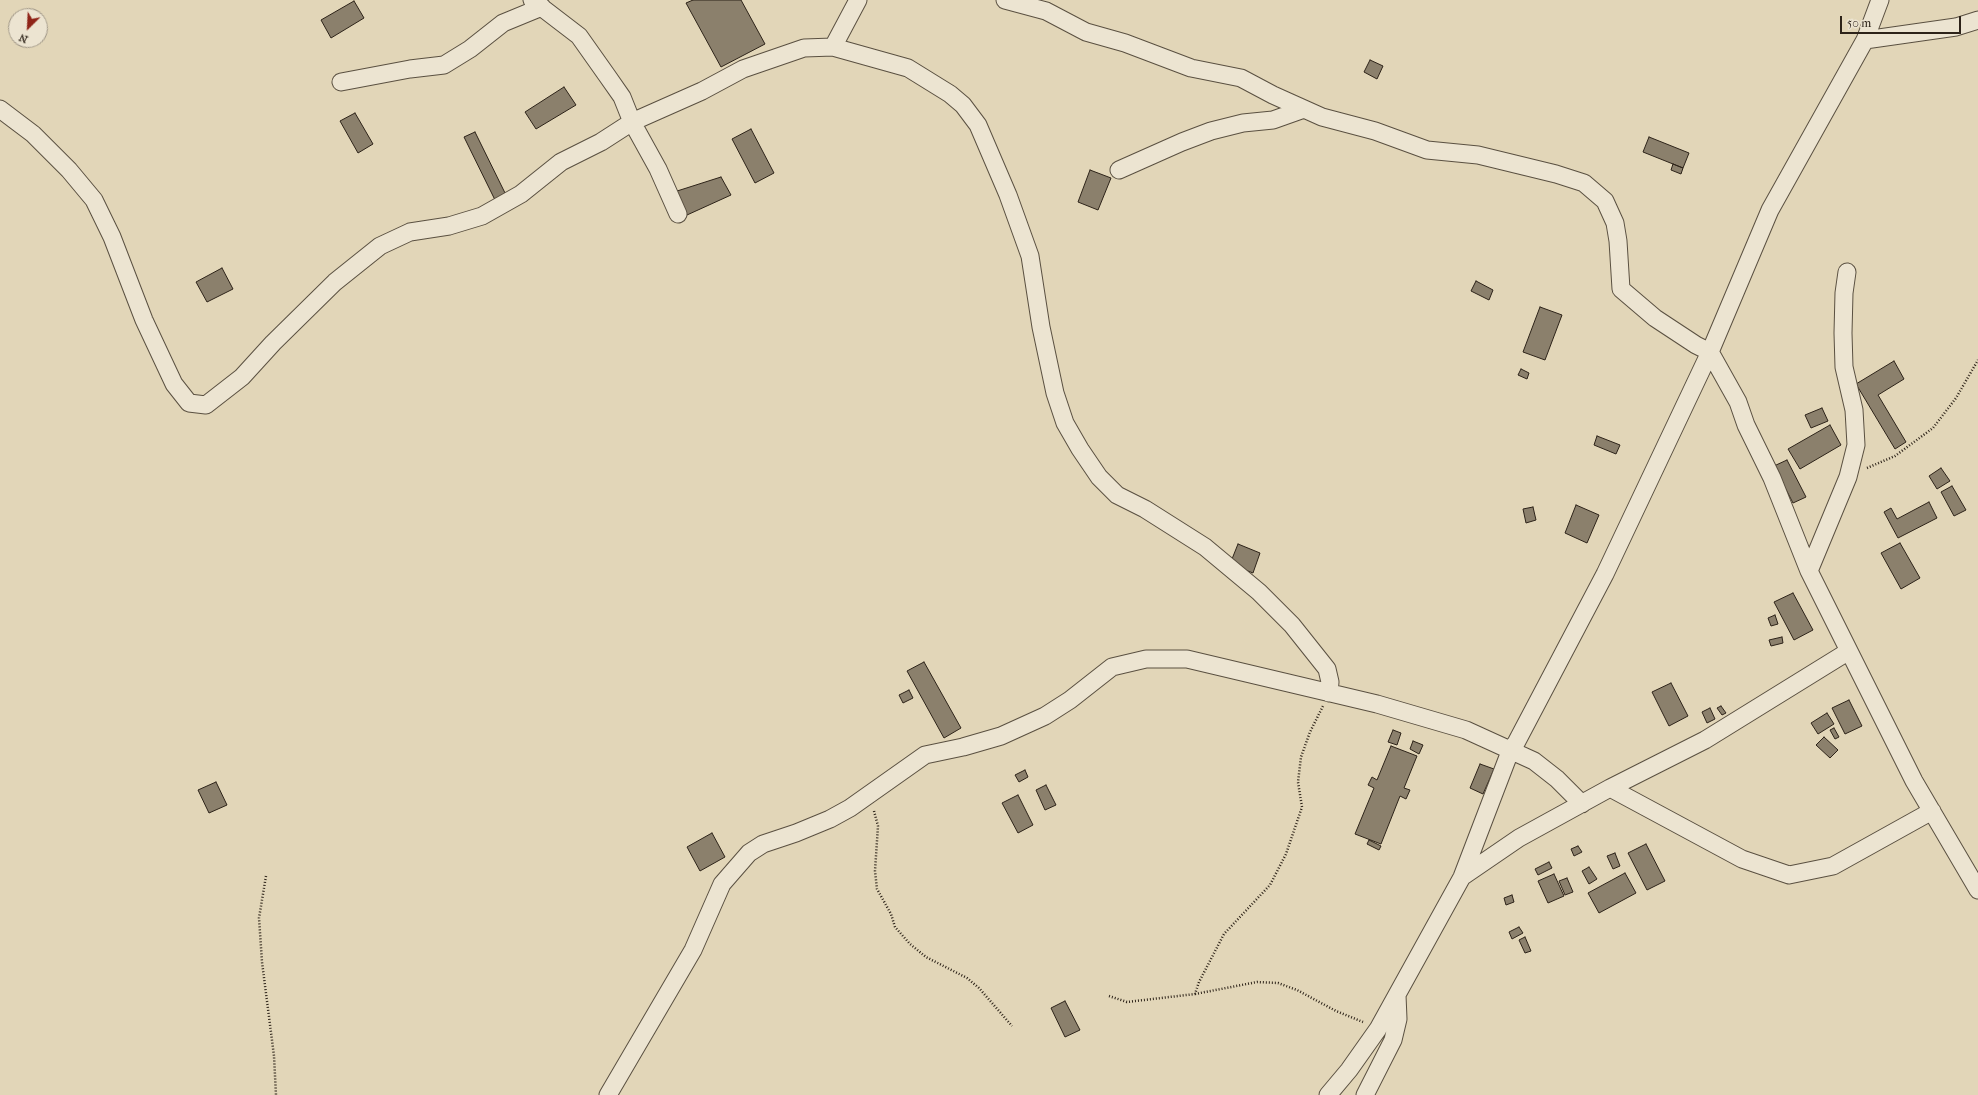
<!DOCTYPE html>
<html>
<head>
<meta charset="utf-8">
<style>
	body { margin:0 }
	#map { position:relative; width:1978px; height:1095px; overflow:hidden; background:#e2d6b8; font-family:"IM FELL French Canon",serif }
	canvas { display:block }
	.north { position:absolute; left:8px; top:8px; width:40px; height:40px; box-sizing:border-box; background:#ece4d1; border:1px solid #a09787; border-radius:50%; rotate:204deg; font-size:11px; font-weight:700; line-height:16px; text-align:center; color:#2d2319 }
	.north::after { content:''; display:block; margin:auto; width:14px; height:18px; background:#8f2418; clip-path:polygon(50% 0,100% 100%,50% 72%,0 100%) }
	.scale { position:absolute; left:1840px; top:16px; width:121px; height:18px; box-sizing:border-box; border:2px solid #2d2319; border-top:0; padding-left:5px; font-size:12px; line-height:14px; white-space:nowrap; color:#2d2319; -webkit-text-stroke:3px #ece4d1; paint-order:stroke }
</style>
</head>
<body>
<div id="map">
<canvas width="1978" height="1095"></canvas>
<div class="north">N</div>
<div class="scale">50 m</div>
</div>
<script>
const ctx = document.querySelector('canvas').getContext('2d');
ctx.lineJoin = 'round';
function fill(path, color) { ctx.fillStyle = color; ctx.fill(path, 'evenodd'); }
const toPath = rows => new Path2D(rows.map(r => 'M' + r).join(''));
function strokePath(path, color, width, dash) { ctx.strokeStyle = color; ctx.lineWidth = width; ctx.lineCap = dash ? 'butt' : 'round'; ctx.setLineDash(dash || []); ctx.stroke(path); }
const building = toPath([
	[693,0,741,0,765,44,721,67,686,3,693,0],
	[354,1,364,18,331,38,321,20,354,1],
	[1370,60,1383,66,1377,79,1364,72,1370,60],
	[564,87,576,105,536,129,525,112,564,87],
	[355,113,373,144,358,153,340,121,355,113],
	[751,129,774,173,755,183,732,139,751,129],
	[475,132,507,197,496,202,464,137,475,132],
	[1649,137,1689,153,1683,168,1643,152,1649,137],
	[1673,164,1683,168,1681,174,1671,170,1673,164],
	[1090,170,1111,178,1098,210,1078,202,1090,170],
	[721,177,731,195,687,215,674,192,721,177],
	[222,268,233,289,207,302,196,282,222,268],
	[1476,281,1493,290,1489,300,1471,291,1476,281],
	[1540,307,1562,315,1545,360,1523,352,1540,307],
	[1894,361,1904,379,1878,395,1906,442,1895,449,1856,384,1894,361],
	[1521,369,1529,373,1527,379,1518,375,1521,369],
	[1822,408,1828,421,1811,428,1805,415,1822,408],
	[1830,425,1841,445,1800,469,1788,449,1830,425],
	[1597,436,1620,445,1616,454,1594,445,1597,436],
	[1787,460,1806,497,1793,503,1774,466,1787,460],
	[1941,468,1950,481,1937,489,1929,476,1941,468],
	[1952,486,1966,510,1954,516,1941,492,1952,486],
	[1929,502,1937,518,1898,538,1884,512,1891,508,1897,519,1929,502],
	[1576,505,1599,515,1587,543,1565,533,1576,505],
	[1533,507,1536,520,1526,523,1523,509,1533,507],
	[1900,543,1920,578,1901,589,1881,553,1900,543],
	[1238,544,1260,553,1253,573,1230,564,1238,544],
	[1793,593,1813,630,1794,640,1774,602,1793,593],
	[1775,615,1778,624,1771,626,1768,618,1775,615],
	[1782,637,1783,643,1771,646,1769,640,1782,637],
	[924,662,961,728,944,738,907,671,924,662],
	[1671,683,1688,716,1669,726,1652,692,1671,683],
	[909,690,913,698,903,703,899,695,909,690],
	[1849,700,1862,726,1845,734,1832,708,1849,700],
	[1721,706,1726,713,1722,715,1717,708,1721,706],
	[1710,708,1715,719,1707,723,1702,712,1710,708],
	[1827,713,1834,724,1818,734,1811,723,1827,713],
	[1834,728,1839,737,1835,739,1830,730,1834,728],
	[1393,730,1401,733,1397,745,1388,742,1393,730],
	[1824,737,1838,750,1830,758,1816,745,1824,737],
	[1413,741,1423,745,1419,754,1410,749,1413,741],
	[1391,746,1417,756,1404,788,1410,790,1406,799,1400,796,1381,844,1355,834,1374,788,1368,785,1372,777,1377,780,1391,746],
	[1480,764,1494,769,1483,794,1470,788,1480,764],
	[1025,770,1028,777,1019,782,1015,775,1025,770],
	[216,782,227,805,209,813,198,790,216,782],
	[1046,785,1056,805,1045,810,1036,790,1046,785],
	[1018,795,1033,825,1018,833,1002,803,1018,795],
	[712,833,725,857,700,871,687,847,712,833],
	[1369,840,1381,846,1379,850,1367,844,1369,840],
	[1646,844,1665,881,1647,890,1628,853,1646,844],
	[1578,846,1582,852,1574,856,1571,849,1578,846],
	[1615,853,1620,866,1613,869,1607,856,1615,853],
	[1549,862,1552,868,1538,875,1535,869,1549,862],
	[1589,867,1597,879,1589,884,1582,871,1589,867],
	[1625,873,1636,893,1599,913,1588,893,1625,873],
	[1554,874,1564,896,1548,903,1538,881,1554,874],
	[1567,878,1573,892,1565,895,1559,881,1567,878],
	[1512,895,1514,902,1506,905,1504,898,1512,895],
	[1519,927,1523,933,1512,939,1509,932,1519,927],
	[1525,937,1531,951,1525,953,1519,940,1525,937],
	[1065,1001,1080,1030,1065,1037,1051,1008,1065,1001]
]);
const path = toPath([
	[1867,468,1895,456,1933,428,1956,398,1978,360],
	[874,811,878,826,875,871,877,889,891,914,895,927,910,944,926,957,967,978,979,988,1012,1026],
	[266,876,259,918,262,962,274,1056,276,1095],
	[1195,994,1257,982,1278,983,1297,990,1336,1011,1363,1022],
	[1109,996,1127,1002,1195,994,1199,982,1224,934,1270,885,1286,854,1302,807,1298,782,1301,757,1310,732,1323,706]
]);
const street = toPath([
	[532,0,579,36,608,77,622,97,632,122,658,169,678,214],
	[1005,0,1046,11,1086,32,1125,43,1191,68,1241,78,1273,95,1322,117,1375,131,1427,150,1478,155,1556,174,1584,183,1605,201,1615,223,1618,241,1621,289,1655,318,1696,345,1710,352,1605,574,1516,743,1511,749,1462,877,1378,1029,1349,1070,1328,1095],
	[1880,0,1865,40,1770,210,1710,352,1738,402,1746,425,1772,478,1809,571,1914,781,1978,890],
	[1865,40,1956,27,1978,20],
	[833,47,858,0],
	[341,82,410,69,444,65,470,49,503,23,542,7],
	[0,109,33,134,69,170,94,200,112,237,144,320,174,384,189,403,206,405,242,377,273,343,335,282,380,246,410,232,449,226,482,216,521,194,561,162,601,142,632,122,702,91,743,69,804,48,833,47,908,68,950,94,963,105,978,125,1008,195,1030,256,1041,327,1055,393,1065,423,1080,449,1099,477,1117,495,1145,509,1205,547,1259,592,1292,625,1327,669,1330,682,1329,693],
	[1119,170,1182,142,1211,131,1243,123,1273,120,1304,109],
	[1809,571,1848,477,1856,445,1854,410,1844,367,1843,333,1844,293,1847,272],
	[1610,788,1742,859,1789,875,1833,866,1932,811],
	[1462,877,1519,838,1610,788,1705,740,1849,651],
	[608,1095,693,950,722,884,749,853,763,844,796,833,830,819,850,808,925,755,963,747,1001,736,1045,716,1070,700,1112,667,1146,659,1187,659,1377,704,1466,730,1534,761,1557,779,1582,804],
	[1365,1095,1393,1040,1398,1019,1397,995]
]);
fill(building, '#8b806c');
strokePath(building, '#2d2319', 1);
strokePath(street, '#5a5041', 19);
strokePath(path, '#2d2319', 2.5, [1, 2]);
strokePath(street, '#ece4d1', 17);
</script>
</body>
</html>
